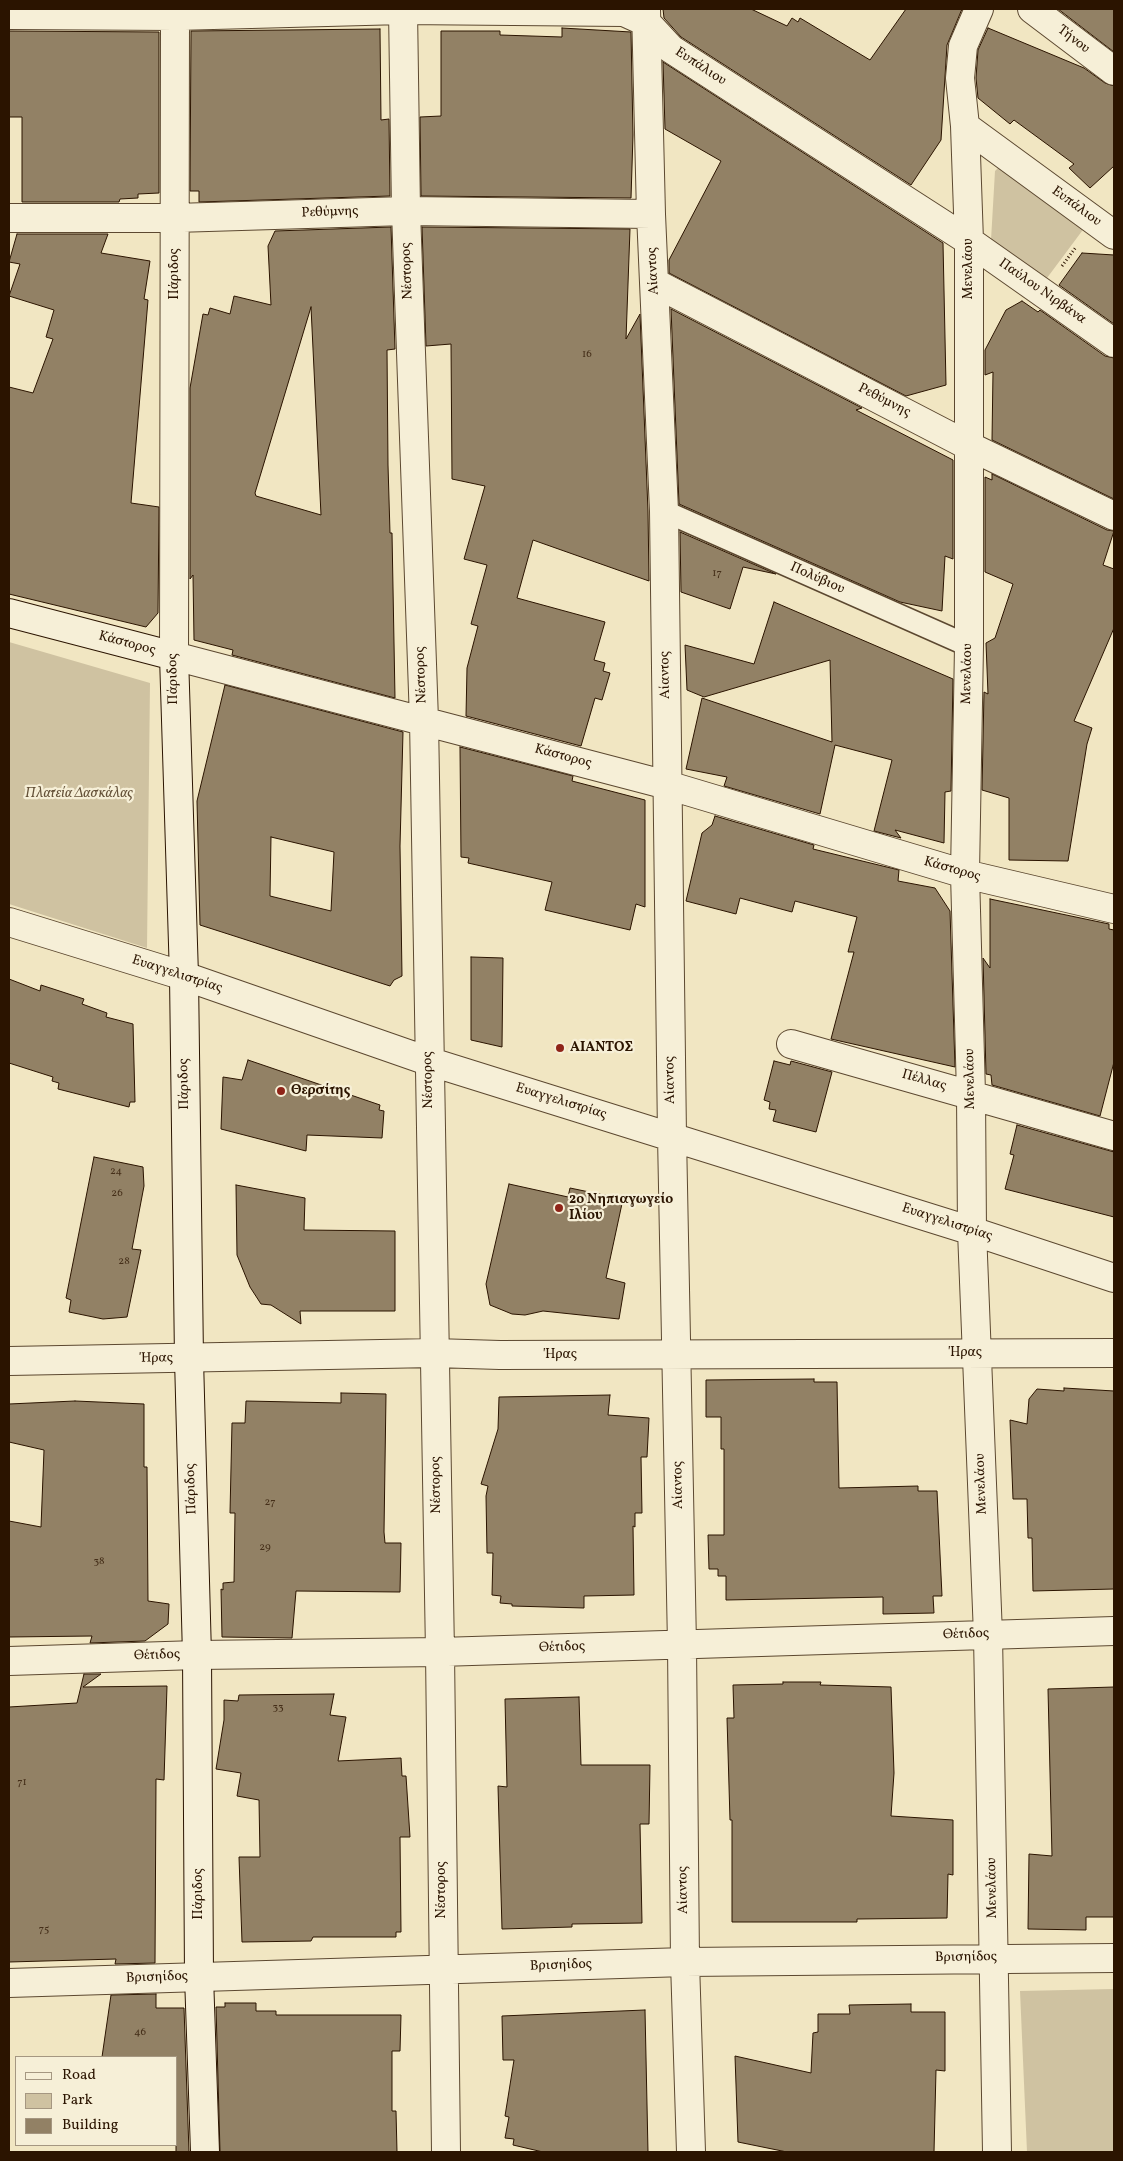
<!DOCTYPE html>
<html>
<head>
<meta charset="utf-8">
<style>
	body { margin:0 }
	#map { position:relative; width:1123px; height:2161px; overflow:hidden; background:#f1e6c2; font-family:Vollkorn,serif }
	canvas { display:block }
	.frame { position:absolute; inset:0; border:10px solid #2b1400; pointer-events:none }
	.legend { position:absolute; left:15px; top:2056px; width:162px; height:90px; box-sizing:border-box; background:#f6efd7; border:1px solid #a59781; margin:0; padding:6px 9px; list-style:none; font-size:15px; color:#2b1400 }
	.legend li { display:flex; align-items:center; gap:10px; height:25px }
	.legend b { width:25px; border:1px solid #a59781 }
</style>
</head>
<body>
<div id="map">
<canvas width="1123" height="2161"></canvas>
<div class="frame"></div>
<ul class="legend">
<li><b style="height:6px;background:#f6efd7"></b>Road</li>
<li><b style="height:14px;background:#cfc2a1"></b>Park</li>
<li><b style="height:14px;background:#928165"></b>Building</li>
</ul>
</div>
<script>
const ctx = document.querySelector('canvas').getContext('2d');
ctx.lineJoin = 'round';
function fill(path, color) { ctx.fillStyle = color; ctx.fill(path, 'evenodd'); }
const toPath = rows => new Path2D(rows.map(r => 'M' + r).join(''));
function strokePath(path, color, width, dash) { ctx.strokeStyle = color; ctx.lineWidth = width; ctx.lineCap = dash ? 'butt' : 'round'; ctx.setLineDash(dash || []); ctx.stroke(path); }
function label(font, color, halo, rows, align = 'center') {
  ctx.font = font + ' Vollkorn,serif'; ctx.lineWidth = 4.5; ctx.setLineDash([]); ctx.textBaseline = 'middle'; ctx.strokeStyle = halo; ctx.fillStyle = color; for (const [text, x, y, turn = 0] of rows) {
    ctx.save(); ctx.translate(x, y); ctx.rotate((+turn || 0) * Math.PI / 180); ctx.textAlign = isNaN(turn) ? turn : align; if (halo) ctx.strokeText(text, 0, 0); ctx.fillText(text, 0, 0); ctx.restore();
  }
}
const green = toPath([
	[1000,166,1085,227,1047,278,995,245,991,240,995,171],
	[9,642,150,683,147,948,9,904],
	[1114,1989,1114,2152,1027,2152,1020,1991]
]);
const building = toPath([
	[663,9,751,9,787,26,792,18,798,22,800,18,870,60,906,9,962,9,947,45,941,140,911,185,681,37,664,18,663,9],
	[1058,9,1114,9,1114,52,1058,9],
	[562,28,631,32,633,135,631,198,421,196,420,117,441,116,441,31,500,31,500,35,562,37,562,28],
	[988,28,1084,68,1105,83,1114,86,1114,166,1090,188,1069,168,1074,164,1014,120,1010,124,978,98,976,78,978,50,988,28],
	[380,29,381,120,389,119,390,196,199,202,199,191,190,191,191,31,380,29],
	[9,31,159,32,159,193,138,194,138,198,120,199,119,202,22,202,22,117,9,117,9,31],
	[663,62,943,243,946,385,906,396,669,273,669,260,721,161,665,129,663,62],
	[391,227,395,349,387,350,388,465,390,533,392,533,395,698,232,655,233,650,194,640,193,575,190,579,190,388,203,314,208,315,210,308,230,314,234,296,271,305,268,246,275,231,391,227],
	[311,307,321,515,256,496,255,493,311,307],
	[422,227,630,229,626,339,640,314,648,511,649,581,533,540,517,598,605,622,594,660,605,663,603,671,610,673,602,700,595,698,581,746,466,716,467,668,478,626,471,624,487,565,464,559,485,486,452,479,451,344,426,346,422,227],
	[17,234,108,234,101,253,150,261,144,299,148,300,131,503,159,507,158,613,146,627,9,594,9,387,33,393,53,339,46,337,54,310,9,296,20,264,9,262,17,234],
	[1082,253,1114,255,1114,324,1059,285,1082,253],
	[1022,301,1038,312,1040,310,1105,356,1114,358,1114,499,992,440,993,372,985,375,985,350,1006,310,1022,301],
	[671,309,862,408,856,410,953,460,953,559,945,556,942,611,900,602,679,504,671,309],
	[992,474,1107,530,1114,531,1103,565,1114,569,1114,628,1074,721,1092,728,1087,744,1068,861,1009,860,1009,798,982,790,984,692,988,694,986,643,995,638,1013,584,985,572,985,477,992,480,992,474],
	[680,532,776,574,743,567,730,609,681,592,680,532],
	[774,602,953,679,951,791,945,792,944,843,895,830,901,838,874,831,892,760,835,745,820,814,724,786,727,777,686,769,702,698,832,742,830,660,704,697,687,690,685,645,754,664,774,602],
	[225,685,403,732,400,846,402,976,394,980,390,986,200,925,197,801,225,685],
	[271,837,334,852,331,911,270,896,271,837],
	[460,747,573,776,572,781,645,800,645,907,636,904,630,930,545,910,552,882,468,863,469,858,461,857,460,747],
	[715,816,814,845,813,849,899,870,898,881,935,888,950,911,955,1067,831,1039,854,952,848,952,857,917,795,901,792,912,740,898,736,914,686,901,702,833,712,825,715,816],
	[990,899,1109,924,1109,929,1114,930,1114,1062,1100,1116,992,1085,991,1075,986,1074,983,958,990,968,990,899],
	[471,957,503,958,502,1047,471,1040,471,957],
	[9,979,40,991,41,985,84,999,82,1004,107,1013,106,1017,133,1024,135,1102,130,1102,129,1107,58,1089,59,1083,52,1081,53,1077,9,1063,9,979],
	[248,1060,380,1105,379,1110,384,1111,382,1138,307,1135,306,1151,221,1129,223,1077,242,1080,248,1060],
	[774,1061,790,1065,791,1061,832,1072,816,1132,773,1121,776,1110,769,1109,770,1102,764,1100,774,1061],
	[1017,1125,1114,1152,1114,1217,1005,1189,1014,1155,1010,1154,1017,1125],
	[94,1157,143,1167,144,1186,132,1249,141,1250,127,1317,103,1319,69,1312,71,1300,66,1298,94,1157],
	[509,1184,568,1197,570,1188,623,1199,606,1278,625,1283,619,1319,543,1311,525,1315,512,1314,490,1305,486,1284,509,1184],
	[236,1185,305,1198,304,1230,395,1231,395,1311,300,1311,301,1324,271,1305,261,1304,250,1287,237,1255,236,1185],
	[814,1379,814,1382,837,1382,839,1488,918,1486,918,1491,937,1491,942,1596,933,1596,934,1613,883,1614,883,1597,726,1600,726,1576,718,1576,718,1569,709,1569,708,1535,724,1535,724,1449,721,1449,721,1417,706,1417,706,1380,814,1379],
	[1064,1388,1114,1391,1114,1589,1033,1591,1032,1538,1028,1538,1027,1499,1013,1499,1010,1420,1027,1424,1029,1399,1037,1389,1064,1391,1064,1388],
	[341,1393,386,1394,384,1532,385,1543,401,1543,400,1592,296,1591,292,1638,222,1637,221,1589,223,1590,223,1583,234,1582,235,1513,230,1513,232,1423,245,1423,246,1401,341,1403,341,1393],
	[610,1395,608,1415,649,1418,647,1457,641,1457,642,1513,635,1513,635,1527,633,1526,634,1595,584,1596,584,1608,512,1606,512,1604,500,1603,501,1596,492,1595,493,1553,487,1553,486,1496,488,1486,481,1484,498,1429,499,1397,610,1395],
	[75,1401,144,1404,144,1467,147,1467,148,1601,169,1604,168,1624,145,1641,90,1643,92,1636,9,1637,9,1521,41,1527,44,1450,9,1442,9,1404,75,1401],
	[84,1674,101,1674,83,1687,167,1686,164,1780,156,1779,155,1963,115,1964,116,1959,9,1962,9,1707,77,1703,84,1674],
	[783,1682,821,1682,820,1685,891,1687,894,1773,891,1816,953,1820,953,1875,948,1874,947,1918,857,1919,857,1922,732,1922,732,1820,730,1820,727,1718,734,1718,733,1685,783,1684,783,1682],
	[1114,1687,1114,1917,1086,1917,1086,1930,1028,1929,1029,1854,1052,1856,1048,1689,1114,1687],
	[334,1694,330,1715,346,1717,338,1761,401,1758,402,1776,406,1776,410,1837,400,1837,401,1932,396,1932,396,1937,313,1937,311,1941,242,1942,239,1857,260,1857,259,1800,237,1796,241,1773,216,1769,224,1720,224,1700,238,1701,239,1695,334,1694],
	[579,1697,581,1765,650,1765,649,1824,640,1824,642,1923,572,1924,572,1927,502,1929,498,1786,507,1787,505,1699,579,1697],
	[156,1994,156,2008,184,2008,189,2152,176,2152,176,2057,102,2057,111,1995,156,1994],
	[225,2003,256,2003,256,2011,276,2011,276,2015,401,2015,400,2051,392,2051,392,2111,396,2111,397,2152,220,2152,216,2007,225,2007,225,2003],
	[911,2004,911,2012,945,2012,945,2071,936,2070,934,2152,787,2152,738,2142,735,2056,811,2073,813,2033,818,2032,818,2014,850,2014,849,2005,911,2004],
	[645,2010,648,2152,543,2152,513,2145,514,2139,505,2138,509,2117,505,2116,514,2060,503,2060,502,2016,645,2010]
]);
const path = toPath([
	[1062,266,1076,247]
]);
const lane = toPath([
	[664,511,969,646]
]);
const street = toPath([
	[403,9,406,211,424,720,440,1652,446,2152],
	[646,9,651,214,664,511,672,1136,682,1645,685,1962,691,2152],
	[979,9,963,46,960,78,965,126,969,241,969,646,965,874,971,1094,972,1231,988,1635,997,2152],
	[1032,9,1114,71],
	[9,15,175,16,403,10,624,12,646,22,671,49,969,241,1114,343],
	[175,16,174,656,667,785,965,874,1114,909],
	[965,126,1114,235],
	[9,218,175,218,406,211,651,214],
	[655,283,969,446,1114,516],
	[9,922,184,976,428,1061,972,1231,1114,1278],
	[791,1044,1114,1136],
	[9,1361,434,1353,500,1355,1114,1353],
	[9,1661,197,1655,440,1652,1114,1631],
	[9,1983,685,1962,1114,1958]
]);
const secondary = toPath([
	[9,613,174,656,184,976,189,1359,197,1655,199,1976,205,2152]
]);
const markers = [
	[560,1048,5,"#8f2418"],
	[281,1091,5,"#8f2418"],
	[559,1208,5,"#8f2418"]
];
const numberNames = [
	["16",587,355],
	["17",717,574],
	["24",116,1172],
	["26",117,1194],
	["28",124,1262],
	["27",270,1503],
	["29",265,1548],
	["38",99,1562],
	["33",278,1708],
	["71",22,1783],
	["75",44,1930],
	["46",140,2033]
];
const streetNames = [
	["Τήνου",1073,40,37],
	["Ευπάλιου",700,67,33],
	["Ευπάλιου",1076,207,36],
	["Ρεθύμνης",330,213,-2],
	["Μενελάου",969,269,-90],
	["Νέστορος",408,271,-92],
	["Αίαντος",654,271,-93],
	["Πάριδος",175,274,-90],
	["Παύλου Νιρβάνα",1042,292,35],
	["Ρεθύμνης",884,401,27],
	["Πολύβιου",817,579,24],
	["Κάστορος",127,644,15],
	["Μενελάου",968,674,-89],
	["Νέστορος",422,675,-92],
	["Αίαντος",666,675,-91],
	["Πάριδος",174,679,-91],
	["Κάστορος",563,757,15],
	["Κάστορος",952,870,16],
	["Ευαγγελιστρίας",177,975,18],
	["Μενελάου",971,1079,-91],
	["Νέστορος",429,1080,-91],
	["Αίαντος",671,1080,-91],
	["Πέλλας",924,1081,16],
	["Πάριδος",185,1084,-91],
	["Ευαγγελιστρίας",561,1102,17],
	["Ευαγγελιστρίας",947,1223,18],
	["Ήρας",966,1353],
	["Ήρας",561,1355],
	["Ήρας",157,1359,-1],
	["Μενελάου",982,1484,-92],
	["Νέστορος",437,1485,-91],
	["Αίαντος",679,1485,-91],
	["Πάριδος",192,1489,-92],
	["Θέτιδος",966,1635,-2],
	["Θέτιδος",562,1648,-2],
	["Θέτιδος",157,1656,-2],
	["Μενελάου",993,1888,-91],
	["Νέστορος",442,1890,-90],
	["Αίαντος",684,1890,-91],
	["Πάριδος",199,1894,-90],
	["Βρισηίδος",966,1958,-1],
	["Βρισηίδος",561,1966,-2],
	["Βρισηίδος",157,1978,-2]
];
const parkNames = [
	["Πλατεία Δασκάλας",79,794]
];
const poiNames = [
	["ΑΙΑΝΤΟΣ",570,1048],
	["Θερσίτης",291,1091],
	["2ο Νηπιαγωγείο",569,1200],
	["Ιλίου",569,1216]
];
fill(green, '#cfc2a1');
fill(building, '#928165');
strokePath(building, '#2b1400', 1);
strokePath(lane, '#5c4830', 24);
strokePath(street, '#5c4830', 30);
strokePath(secondary, '#2b1400', 30);
strokePath(path, '#2b1400', 3, [1, 2.5]);
strokePath(lane, '#f6efd7', 21);
strokePath(street, '#f6efd7', 28);
strokePath(secondary, '#f6efd7', 28);
for (const [x, y, r, color] of markers) { const dot = new Path2D(); dot.arc(x, y, r, 0, 2 * Math.PI); ctx.fillStyle = color; ctx.fill(dot); strokePath(dot, '#f6efd7', 2); }
label('11px', '#452f19', null, numberNames);
label('14px', '#2b1400', '#f6efd7', streetNames);
label('italic 14px', '#645138', '#f6efd7', parkNames);
label('bold 14px', '#2b1400', '#f6efd7', poiNames, 'left');
</script>
</body>
</html>
